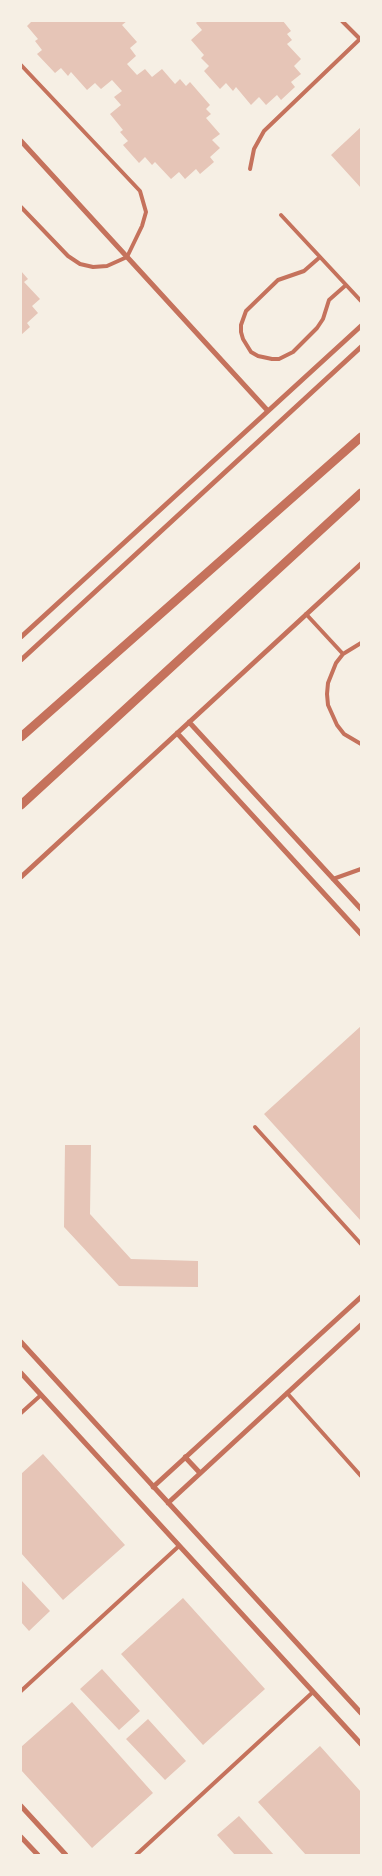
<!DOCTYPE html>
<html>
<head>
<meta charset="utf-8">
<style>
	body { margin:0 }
	#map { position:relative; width:382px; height:1876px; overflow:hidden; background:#f6efe4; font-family:Lato,sans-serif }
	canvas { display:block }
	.frame { position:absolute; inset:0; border:22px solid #f6efe4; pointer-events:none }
</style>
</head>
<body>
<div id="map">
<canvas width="382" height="1876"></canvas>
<div class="frame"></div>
</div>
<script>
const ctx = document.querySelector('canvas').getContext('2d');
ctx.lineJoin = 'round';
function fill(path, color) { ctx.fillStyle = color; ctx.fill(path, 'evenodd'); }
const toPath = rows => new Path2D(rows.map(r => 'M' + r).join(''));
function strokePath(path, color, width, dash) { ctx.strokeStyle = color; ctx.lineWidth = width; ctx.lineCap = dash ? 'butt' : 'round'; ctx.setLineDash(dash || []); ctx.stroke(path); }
const building = toPath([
	[32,21,127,21,122,25,137,42,130,48,136,56,127,64,137,75,145,69,152,77,162,69,175,84,180,79,186,86,190,82,210,105,206,109,211,114,206,118,220,134,212,140,220,148,210,157,214,162,200,174,196,169,185,179,179,172,171,179,155,162,152,165,145,157,139,163,123,145,128,141,120,132,123,130,110,114,121,105,114,97,122,91,112,80,101,89,95,83,87,90,71,72,68,76,61,68,55,73,37,54,42,50,35,41,38,39,27,26],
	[198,21,283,21,291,31,287,34,292,40,287,44,301,59,294,66,301,74,291,82,295,87,281,100,277,95,266,105,259,97,251,105,236,87,233,91,226,83,220,89,204,71,209,66,201,58,204,55,191,40,202,30,196,23],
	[361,127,361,188,331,155],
	[21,271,28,279,24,282,40,299,32,306,38,313,27,323,30,327,21,335],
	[361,1026,361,1221,264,1114],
	[65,1145,91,1145,90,1214,131,1259,198,1261,198,1287,119,1286,64,1227],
	[43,1454,125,1545,63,1600,21,1553,21,1474],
	[21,1580,50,1611,29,1631,21,1622],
	[183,1598,265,1689,203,1745,121,1654],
	[102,1669,140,1711,119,1730,80,1689],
	[72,1702,153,1793,92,1848,21,1770,21,1747],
	[148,1719,186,1761,165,1780,126,1739],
	[320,1746,361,1792,361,1855,306,1855,258,1802],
	[239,1816,274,1855,235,1855,217,1835]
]);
const service = toPath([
	[342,21,360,39],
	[21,65,140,191,146,212,142,226,127,257,107,266,93,267,80,264,68,256,21,207],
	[250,169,254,149,264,131,361,38],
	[281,215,361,301],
	[320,257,304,271,278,280,246,311,241,325,241,332,243,339,251,352,258,356,272,359,279,359,293,352,317,328,323,319,329,300,346,285],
	[306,614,343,654],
	[361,643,343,654,336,663,328,683,327,694,328,705,337,725,344,734,361,744],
	[333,879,361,869],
	[255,1127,361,1244],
	[287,1393,361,1476],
	[21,1413,41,1395],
	[21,1691,179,1546],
	[136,1855,313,1692]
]);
const minor = toPath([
	[21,141,268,411],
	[21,637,361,326],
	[21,660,361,347],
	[189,722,361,909],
	[177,733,361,934],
	[21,877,361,564],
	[21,1342,361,1713],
	[21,1373,361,1744],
	[185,1457,200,1473],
	[153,1487,361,1297],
	[168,1503,361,1325],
	[21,1806,66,1855],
	[21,1837,38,1855]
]);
const tertiary = toPath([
	[21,737,361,437],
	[21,805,361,493]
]);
fill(building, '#e6c5b7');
strokePath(service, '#c5725c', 4);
strokePath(minor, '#c5725c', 5);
strokePath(tertiary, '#c5725c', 9);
</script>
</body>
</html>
